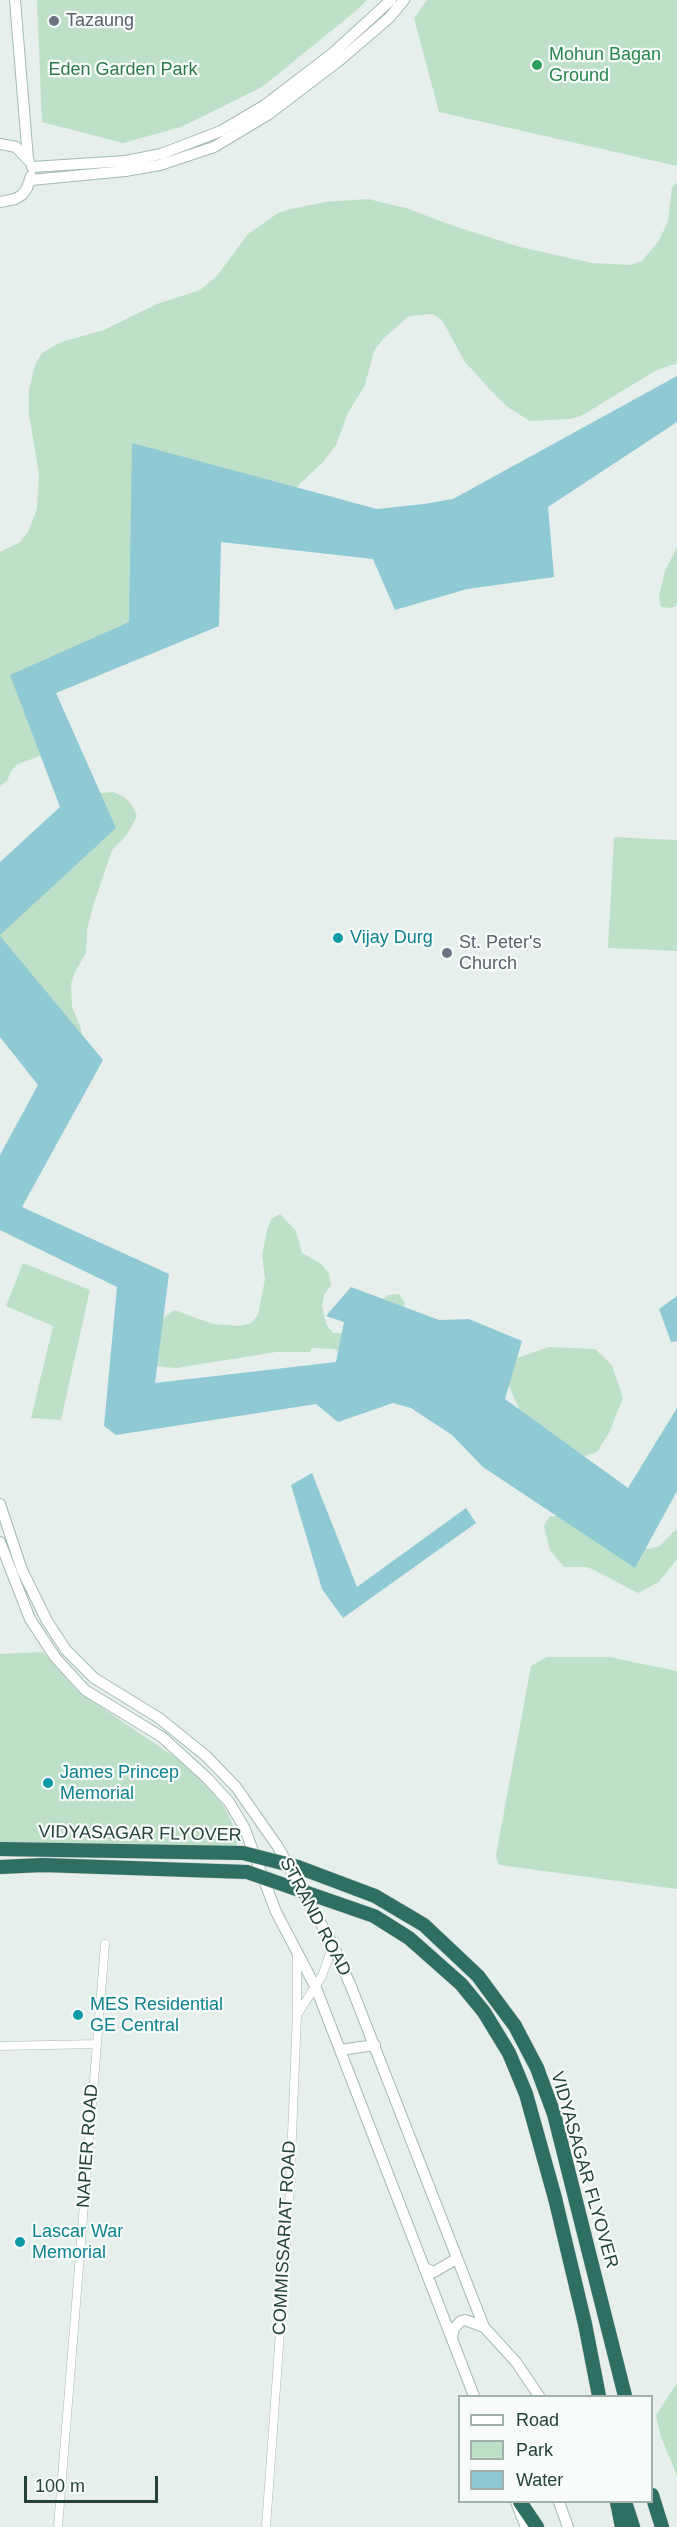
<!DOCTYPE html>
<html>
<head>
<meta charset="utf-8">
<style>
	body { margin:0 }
	#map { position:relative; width:677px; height:2527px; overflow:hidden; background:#e6efeb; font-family:Arial,sans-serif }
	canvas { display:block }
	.legend { position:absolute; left:458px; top:2395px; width:195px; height:108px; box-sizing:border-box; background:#f7fbf9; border:2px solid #a3b1ad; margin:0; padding:8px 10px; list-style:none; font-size:18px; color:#24423a }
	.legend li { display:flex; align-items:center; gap:12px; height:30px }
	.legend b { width:30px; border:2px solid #a3b1ad }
	.scale { position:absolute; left:24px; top:2476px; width:134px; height:27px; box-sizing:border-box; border:3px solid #24423a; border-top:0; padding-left:8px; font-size:18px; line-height:21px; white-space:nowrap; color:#24423a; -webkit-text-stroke:4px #f7fbf9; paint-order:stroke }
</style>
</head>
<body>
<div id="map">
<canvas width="677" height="2527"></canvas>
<ul class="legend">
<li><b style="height:8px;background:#fff"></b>Road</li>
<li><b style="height:16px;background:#bfe0c8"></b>Park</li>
<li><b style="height:16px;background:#8ec9d4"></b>Water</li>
</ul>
<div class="scale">100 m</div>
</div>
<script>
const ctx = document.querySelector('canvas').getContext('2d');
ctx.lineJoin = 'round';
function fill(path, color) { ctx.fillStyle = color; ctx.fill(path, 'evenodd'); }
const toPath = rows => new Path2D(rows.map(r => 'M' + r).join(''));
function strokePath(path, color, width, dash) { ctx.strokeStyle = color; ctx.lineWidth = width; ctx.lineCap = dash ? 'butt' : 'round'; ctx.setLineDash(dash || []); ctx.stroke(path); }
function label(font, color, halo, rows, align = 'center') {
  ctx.font = font + ' Arial,sans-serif'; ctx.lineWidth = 4.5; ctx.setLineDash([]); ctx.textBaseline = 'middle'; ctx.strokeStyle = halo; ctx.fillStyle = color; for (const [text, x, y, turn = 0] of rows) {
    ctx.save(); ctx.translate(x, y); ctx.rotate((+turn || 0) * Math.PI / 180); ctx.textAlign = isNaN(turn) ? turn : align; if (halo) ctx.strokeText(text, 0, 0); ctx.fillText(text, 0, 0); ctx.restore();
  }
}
const green = toPath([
	[37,0,367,0,357,10,262,87,181,127,123,143,42,122],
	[427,0,677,0,677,166,439,112,414,18],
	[677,182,677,363,655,371,581,416,570,419,530,421,509,408,496,396,465,362,442,320,432,314,409,316,383,339,374,351,365,385,348,413,336,445,323,462,282,501,227,516,204,572,50,682,49,749,40,756,18,764,11,771,7,781,0,786,0,552,20,542,28,532,37,509,39,474,29,415,29,390,35,365,42,353,61,342,104,330,157,304,200,290,217,276,248,234,278,213,291,209,325,202,368,199,406,208,451,225,520,247,592,263,630,265,642,261,658,242,668,222,672,187],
	[677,547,677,605,672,608,661,607,659,596,665,571],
	[113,792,124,797,132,805,137,816,126,836,112,850,93,906,87,930,86,953,75,972,71,984,72,1007,81,1028,83,1052,0,1006,0,878,80,803,101,793],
	[614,837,677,840,677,951,608,948],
	[280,1214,296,1231,302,1253,321,1264,329,1273,331,1285,324,1295,322,1306,326,1324,333,1333,345,1333,355,1327,387,1295,399,1294,405,1303,387,1358,344,1355,334,1349,312,1348,310,1352,276,1352,176,1368,155,1366,149,1354,164,1318,174,1310,213,1324,240,1326,251,1323,258,1315,265,1279,262,1255,267,1230,271,1219],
	[23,1263,90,1290,61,1420,31,1418,53,1326,6,1306],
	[549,1347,595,1349,612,1365,623,1398,610,1431,597,1452,576,1459,523,1418,504,1374,517,1358],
	[550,1516,562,1516,637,1547,649,1549,660,1546,677,1528,677,1559,659,1582,638,1593,596,1571,587,1567,564,1567,550,1550,544,1526],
	[43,1652,77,1691,200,1774,224,1807,237,1833,237,1846,0,1843,0,1654],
	[547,1657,609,1657,677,1671,677,1889,499,1865,496,1855,531,1666],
	[677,2383,677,2476,661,2437,656,2415]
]);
const water = toPath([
	[677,376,677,422,548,507,554,577,467,589,395,610,373,559,221,542,219,626,56,693,116,828,0,935,0,862,60,807,10,675,129,622,132,443,377,509,424,504,453,499],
	[0,936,103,1060,22,1207,169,1274,155,1383,336,1362,344,1322,326,1316,351,1287,439,1320,469,1319,522,1341,505,1399,628,1488,677,1408,677,1491,635,1568,483,1467,452,1435,411,1408,393,1403,338,1422,316,1404,116,1435,104,1426,117,1287,0,1230,0,1155,38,1085,0,1037],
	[677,1296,677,1341,671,1342,659,1309],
	[312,1473,357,1587,466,1508,476,1523,343,1618,322,1589,291,1485]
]);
const street = toPath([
	[297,2015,322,1976,333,1945],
	[0,2046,97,2044],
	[58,2527,105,1944],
	[266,2527,289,2207,297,2015,297,1953]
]);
const secondary = toPath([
	[15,0,28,159],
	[0,144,16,147,29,161],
	[32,167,126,161,161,154,221,131,265,105,333,53,391,0],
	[31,180,125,171,160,165,214,147,269,114,340,60,389,18,404,0],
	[0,202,15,199,22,195,27,188,31,176],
	[0,1504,22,1570,47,1621,66,1650,94,1678,159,1718,206,1756,236,1787,278,1847,333,1945,352,1989,484,2327,516,2362,539,2396],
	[0,1542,30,1619,55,1657,85,1690,162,1737,207,1778,229,1802,244,1827,276,1912,316,1988,474,2396],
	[340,2050,375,2045],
	[424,2268,434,2272,456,2259],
	[452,2338,454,2328,461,2321,465,2320,484,2327],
	[516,2502,526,2527],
	[559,2502,568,2527]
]);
const highway = toPath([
	[0,1867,43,1865,247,1872],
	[478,1976,515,2026,537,2068,554,2114,625,2396],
	[555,2198,585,2324,599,2396],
	[652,2495,662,2527],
	[520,2502,537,2527],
	[617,2502,622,2527],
	[625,2502,633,2527]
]);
const highwayBridge = toPath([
	[0,1849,243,1853,298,1867,375,1896,424,1925,478,1976],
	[247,1872,374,1916,409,1938,461,1984,484,2012,509,2053,526,2094,555,2198]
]);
const markers = [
	[54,21,6,"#6b7280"],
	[537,65,6,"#2e9e5b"],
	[338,938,6,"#0f9aa8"],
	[447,953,6,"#6b7280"],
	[48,1783,6,"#0f9aa8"],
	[78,2015,6,"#0f9aa8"],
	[20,2242,6,"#0f9aa8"]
];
const worshipNames = [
	["Tazaung",66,21],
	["St. Peter's",459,943],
	["Church",459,964]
];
const leisureNames = [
	["Mohun Bagan",549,55],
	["Ground",549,76]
];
const parkNames = [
	["Eden Garden Park",123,70]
];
const cultureNames = [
	["Vijay Durg",350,938],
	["James Princep",60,1773],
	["Memorial",60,1794],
	["MES Residential",90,2005],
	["GE Central",90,2026],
	["Lascar War",32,2232],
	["Memorial",32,2253]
];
const streetNames = [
	["VIDYASAGAR FLYOVER",140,1834,1],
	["STRAND ROAD",315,1917,62],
	["NAPIER ROAD",88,2146,-86],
	["VIDYASAGAR FLYOVER",584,2170,74],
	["COMMISSARIAT ROAD",285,2238,-87]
];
fill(green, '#bfe0c8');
fill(water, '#8ec9d4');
strokePath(street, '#a8b8b2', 9);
strokePath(secondary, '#a4bbb3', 12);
strokePath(highway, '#c2cac8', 15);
strokePath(street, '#fff', 8);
strokePath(secondary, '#fff', 10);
strokePath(highway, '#2f6f62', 14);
strokePath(highwayBridge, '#c2cac8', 15, []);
strokePath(highwayBridge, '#2f6f62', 14);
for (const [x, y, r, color] of markers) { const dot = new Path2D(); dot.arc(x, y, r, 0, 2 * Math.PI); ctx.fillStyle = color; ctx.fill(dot); strokePath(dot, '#f7fbf9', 2); }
label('18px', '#5b616d', '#f7fbf9', worshipNames, 'left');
label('18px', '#27864d', '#f7fbf9', leisureNames, 'left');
label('18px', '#2d7a4b', '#f7fbf9', parkNames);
label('18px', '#0d838f', '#f7fbf9', cultureNames, 'left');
label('18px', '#24423a', '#f7fbf9', streetNames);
</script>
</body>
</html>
